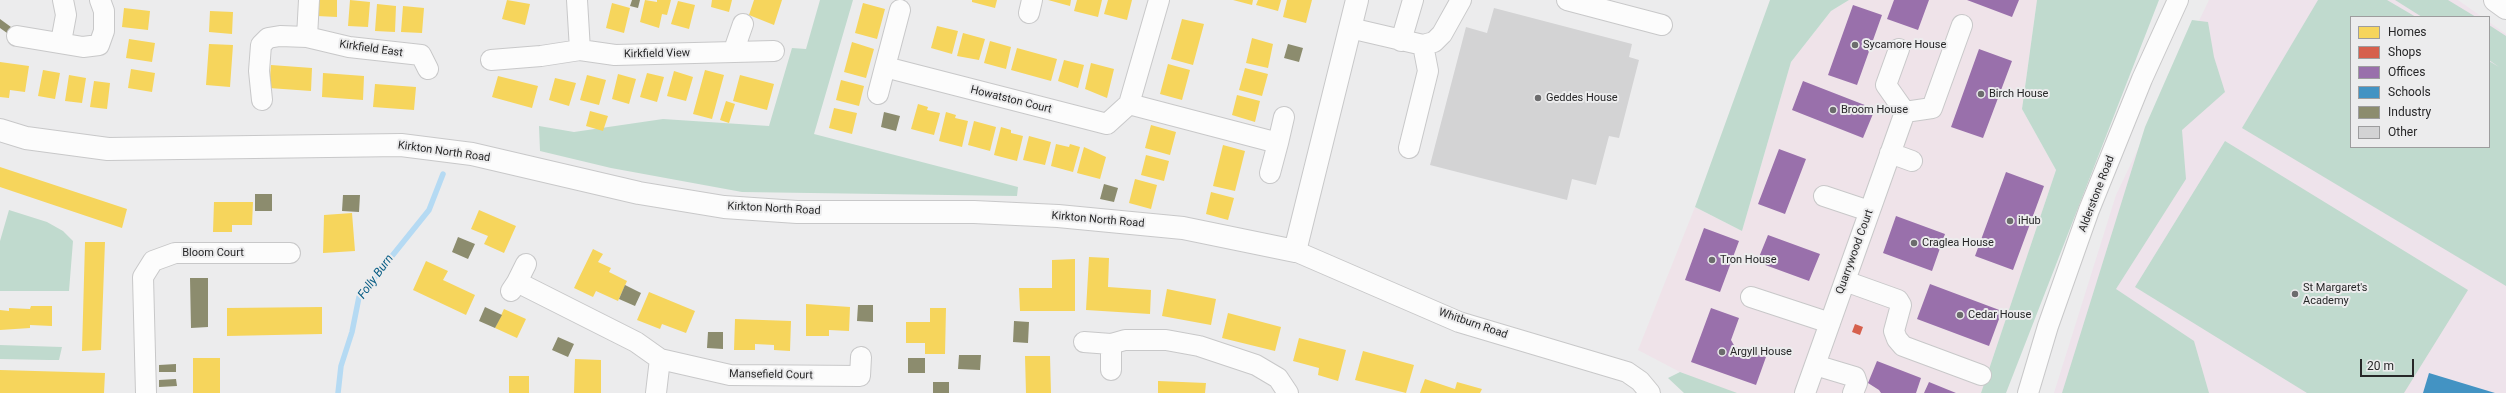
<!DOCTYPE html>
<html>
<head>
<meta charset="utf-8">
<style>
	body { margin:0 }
	#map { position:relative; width:2506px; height:393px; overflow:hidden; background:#ececed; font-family:Roboto,sans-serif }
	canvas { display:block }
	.legend { position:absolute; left:2350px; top:16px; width:140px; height:132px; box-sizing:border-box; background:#ececed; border:1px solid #9d9d9e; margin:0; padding:5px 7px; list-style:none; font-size:12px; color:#272728 }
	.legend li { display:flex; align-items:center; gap:8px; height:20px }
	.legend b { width:20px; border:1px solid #9d9d9e }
	.scale { position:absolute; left:2360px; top:359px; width:54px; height:18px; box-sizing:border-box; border:2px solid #272728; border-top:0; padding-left:5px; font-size:12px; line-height:14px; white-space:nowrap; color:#272728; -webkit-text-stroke:3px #ececed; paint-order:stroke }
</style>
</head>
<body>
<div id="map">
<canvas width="2506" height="393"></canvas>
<ul class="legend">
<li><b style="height:11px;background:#f6d55c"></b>Homes</li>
<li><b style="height:11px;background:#d6604d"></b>Shops</li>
<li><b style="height:11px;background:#9970ab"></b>Offices</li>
<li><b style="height:11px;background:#4393c3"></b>Schools</li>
<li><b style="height:11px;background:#8c8c6e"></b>Industry</li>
<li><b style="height:11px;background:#d3d3d4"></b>Other</li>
</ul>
<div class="scale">20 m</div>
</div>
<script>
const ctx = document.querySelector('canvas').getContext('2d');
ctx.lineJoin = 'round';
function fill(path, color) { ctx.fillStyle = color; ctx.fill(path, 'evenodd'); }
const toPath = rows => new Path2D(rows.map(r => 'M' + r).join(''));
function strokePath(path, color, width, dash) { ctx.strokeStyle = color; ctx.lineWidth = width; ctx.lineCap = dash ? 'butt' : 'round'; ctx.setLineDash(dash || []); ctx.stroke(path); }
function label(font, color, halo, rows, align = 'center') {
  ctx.font = font + ' Roboto,sans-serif'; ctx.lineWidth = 4; ctx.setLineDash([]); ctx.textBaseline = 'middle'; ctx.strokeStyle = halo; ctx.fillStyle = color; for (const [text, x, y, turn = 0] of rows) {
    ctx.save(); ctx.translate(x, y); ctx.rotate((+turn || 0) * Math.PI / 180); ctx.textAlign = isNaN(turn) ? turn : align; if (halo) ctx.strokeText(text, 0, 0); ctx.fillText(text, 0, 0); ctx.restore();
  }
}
const commercial = toPath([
	[1849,0,2037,0,2022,109,2056,170,1981,393,1732,393,1680,372,1638,350,1695,207,1742,231,1791,62,1831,11]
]);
const education = toPath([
	[2209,0,2458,0,2482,17,2351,17,2351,147,2489,147,2489,22,2506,34,2506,393,2054,393,2116,195]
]);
const green = toPath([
	[820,0,853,0,814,134,1018,187,1017,196,742,192,611,168,540,151,539,126,574,132,663,119,769,126,792,48,806,49],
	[1770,0,1849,0,1831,11,1791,62,1742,231,1695,207],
	[2037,0,2159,0,2006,393,1981,393,2056,170,2022,109],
	[2318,0,2387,0,2416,17,2351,17,2351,147,2489,147,2489,61,2499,67,2489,60,2489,25,2506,36,2506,286,2242,128],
	[2395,0,2448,0,2476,17,2422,17],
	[2192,20,2208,22,2214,57,2225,92,2182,130,2186,179,2116,289,2194,341,2209,393,2062,393,2145,127],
	[2225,141,2468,290,2404,393,2307,393,2135,287],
	[9,210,47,222,63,231,73,241,69,291,0,291,0,241],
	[0,345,62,347,59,360,49,360,0,359],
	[1680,372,1737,393,1684,393,1668,378]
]);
const homes = toPath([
	[318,0,337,0,337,17,317,16],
	[350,0,370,2,368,27,348,26],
	[507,0,530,4,525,25,502,19],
	[645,0,657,2,657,0,671,0,667,15,662,14,659,28,640,22],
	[712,0,732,0,729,12,711,7],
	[754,0,782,0,774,25,749,15],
	[972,0,997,0,995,8,972,2],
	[1048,0,1071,0,1070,6],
	[1077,0,1102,0,1098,17,1074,11],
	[1108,0,1132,0,1127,20,1104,14],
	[1233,0,1253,0,1252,5],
	[1258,0,1281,0,1278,11,1256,5],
	[1287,0,1312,0,1306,23,1283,17],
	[678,1,695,5,689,29,671,24],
	[612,3,630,8,624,33,606,28],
	[863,3,885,9,877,39,855,33],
	[377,4,396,6,395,32,375,31],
	[403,6,424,8,422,33,401,32],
	[124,8,150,11,148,30,122,27],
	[210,11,233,12,232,34,209,32],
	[1182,19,1204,24,1193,65,1171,59],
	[937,26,958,31,952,54,931,48],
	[963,33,985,39,979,60,957,56],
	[1252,38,1273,44,1268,68,1246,63],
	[129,39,155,43,152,62,126,58],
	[990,41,1011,47,1006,69,984,63],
	[852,42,874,49,866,78,844,72],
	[209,44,233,45,230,87,206,85],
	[1017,48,1057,59,1051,81,1011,70],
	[1064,60,1084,65,1078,88,1058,81],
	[0,62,29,66,25,92,10,90,9,98,0,97],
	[1091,63,1114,69,1107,98,1085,89],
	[1168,64,1190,70,1182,100,1160,94],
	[271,65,312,68,311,91,269,88],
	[1245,68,1268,74,1262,96,1239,90],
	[131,69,155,73,152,92,128,88],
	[43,70,60,73,55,99,38,96],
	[705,70,724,75,712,119,693,114],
	[674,71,693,77,686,101,667,96],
	[323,73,364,76,363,100,322,97],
	[647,73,664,77,657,102,640,97],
	[618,74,636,79,629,104,612,99],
	[69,75,86,78,82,103,65,101],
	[587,75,606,80,599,105,580,100],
	[740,75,774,84,767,110,733,101],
	[498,76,538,86,532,108,492,97],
	[555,78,576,83,569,106,549,100],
	[841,80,864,86,859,106,836,100],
	[94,81,110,83,107,109,90,107],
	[375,84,416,87,414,110,373,107],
	[1237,95,1260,101,1255,122,1232,115],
	[726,101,735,104,729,123,720,120],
	[918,104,928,107,927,110,940,113,934,135,911,129],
	[834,108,857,113,852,134,829,128],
	[590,111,608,116,603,131,586,126],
	[946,112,956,115,955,118,968,121,962,147,939,141],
	[974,121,996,127,990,151,968,145],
	[1151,125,1176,132,1170,155,1145,148],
	[1001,127,1011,130,1011,133,1023,136,1017,161,994,155],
	[1029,136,1051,142,1045,165,1023,160],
	[1056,144,1069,147,1070,144,1080,147,1073,172,1051,166],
	[1223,145,1245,151,1235,191,1213,186],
	[1084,147,1106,157,1100,179,1077,173],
	[1146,155,1169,161,1164,181,1141,175],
	[0,167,127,209,122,228,0,187],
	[1135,179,1157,185,1151,209,1129,203],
	[1211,192,1234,198,1228,220,1206,214],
	[214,202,253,202,252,225,232,225,232,232,213,232],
	[479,210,516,226,504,253,484,244,488,236,471,229],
	[352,213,355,251,323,253,324,215],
	[85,242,105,242,101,350,82,351],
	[593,249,603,254,598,262,611,268,609,272,627,281,618,301,596,291,593,297,574,288],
	[1089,257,1109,258,1108,287,1151,290,1150,314,1086,310],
	[1075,259,1075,311,1020,311,1019,288,1052,288,1052,260],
	[426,261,448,271,443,280,475,295,466,315,413,290],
	[1167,289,1216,299,1211,325,1162,316],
	[649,292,695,311,686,333,662,324,660,329,637,320],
	[806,304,850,307,849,331,829,330,829,336,806,336],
	[31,306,52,306,52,326,30,325,30,328,0,330,0,310,9,311,9,308,30,309],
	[322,307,322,334,227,336,227,308],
	[930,308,946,308,945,354,925,354,925,343,906,343,906,322,930,322],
	[504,309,526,319,517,338,495,328],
	[1228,313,1281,327,1275,351,1222,338],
	[735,319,791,321,790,351,774,350,774,345,755,344,755,350,734,350],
	[1299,338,1346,350,1338,381,1318,375,1319,368,1293,361],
	[1363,351,1414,365,1406,393,1355,380],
	[1025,356,1050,356,1051,393,1026,393],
	[193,358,220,358,220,393,193,393],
	[575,359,601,360,601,393,574,393],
	[0,370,105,373,104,393,0,393],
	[509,376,529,376,529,393,509,393],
	[1425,379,1455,389,1457,382,1482,389,1480,393,1420,393],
	[1158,381,1206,383,1205,393,1158,393]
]);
const shops = toPath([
	[1855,324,1863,327,1860,335,1852,332]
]);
const offices = toPath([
	[1894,0,1929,0,1918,30,1887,19],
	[1967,0,2019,0,2012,17],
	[1853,5,1882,15,1857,85,1828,75],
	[1979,49,2012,61,1983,138,1951,127],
	[1803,81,1875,109,1863,138,1792,110],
	[1779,149,1806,159,1785,214,1758,204],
	[2006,172,2044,186,2013,270,1975,256],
	[1896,216,1945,234,1932,271,1883,253],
	[1704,228,1739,241,1720,292,1685,280],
	[1768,235,1820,254,1809,281,1757,262],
	[1930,284,2002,311,1989,346,1917,319],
	[1711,308,1739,318,1731,340,1735,347,1766,357,1756,385,1691,362],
	[1877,361,1921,378,1916,393,1881,393,1879,390,1868,383],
	[1929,382,1956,393,1924,393]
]);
const schools = toPath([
	[2429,373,2495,393,2423,393]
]);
const industry = toPath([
	[632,0,640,0,638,8,630,6],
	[0,19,11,27,7,33,0,28],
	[1288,44,1303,48,1299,62,1284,58],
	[884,112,900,116,896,131,881,127],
	[1104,184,1118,188,1114,202,1100,199],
	[255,194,272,194,272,211,255,211],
	[343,195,360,195,359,212,342,211],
	[458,237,475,244,468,259,452,252],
	[190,278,208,278,208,327,191,328],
	[625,285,641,293,635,306,619,299],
	[858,305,873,305,873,322,857,321],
	[485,307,502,315,495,328,479,321],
	[1014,321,1029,322,1028,343,1013,342],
	[708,332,723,332,723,349,707,348],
	[558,337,574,344,568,357,552,350],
	[959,355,981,355,980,370,958,369],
	[908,358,925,358,925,373,908,373],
	[176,364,176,372,159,372,159,365],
	[176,379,177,386,159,387,159,380],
	[933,382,949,382,949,393,933,393]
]);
const stream = toPath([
	[338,393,341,366,352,332,359,297,429,210,443,174]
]);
const building = toPath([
	[1494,8,1632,44,1629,57,1639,60,1619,138,1609,136,1596,185,1572,179,1567,200,1430,165,1466,27,1487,33]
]);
const minor = toPath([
	[577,0,580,50,615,55,774,51],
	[1567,0,1662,25],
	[1029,13,1032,0],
	[1350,28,1423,45,1434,42,1442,34,1461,0],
	[17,36,83,47,99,45,104,31,104,11,100,0],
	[307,37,309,0],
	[1401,41,1413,0],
	[61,42,66,15,63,0],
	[1899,49,1886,85,1905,112,1932,108,1962,25],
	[734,50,743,24],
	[491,60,541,56,580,50],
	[885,67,900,10],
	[878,94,885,67,1107,124,1129,104,1159,0],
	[262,100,259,71,261,45,268,38,280,36,307,37,349,47,421,55,428,69],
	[1129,104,1278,143,1284,117],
	[1409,148,1428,71,1423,45],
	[1890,153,1912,161],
	[1270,173,1278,143],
	[1824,196,1869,211],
	[1295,251,1459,322,1627,372,1640,381,1650,393],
	[1845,281,1898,300,1901,305,1894,331,1897,339,1903,346,1981,375],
	[517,282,526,264],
	[511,291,517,282,636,342,660,359,656,393],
	[1751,297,1830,323],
	[1084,342,1111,344],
	[660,359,730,375,860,376,861,357],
	[1815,365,1855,377,1857,383,1853,393],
	[1111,370,1111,344,1125,340,1166,340,1199,346,1256,365,1278,378,1288,393],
	[146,393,143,277,153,261,175,253,290,253],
	[1805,393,1905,112],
	[2028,393,2048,326,2089,210,2142,79,2178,0]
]);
const major = toPath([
	[2495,0,2506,8],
	[0,130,26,138,108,149,401,145,472,154,639,193,724,207,797,212,974,212,1058,216,1183,228,1295,251,1357,0]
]);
const markers = [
	[1855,45,4,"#6c6c6d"],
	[1981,94,4,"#6c6c6d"],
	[1538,98,4,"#6c6c6d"],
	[1833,110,4,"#6c6c6d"],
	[2010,221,4,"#6c6c6d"],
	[1914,243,4,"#6c6c6d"],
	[1712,260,4,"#6c6c6d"],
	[2295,294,4,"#6c6c6d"],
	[1960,315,4,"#6c6c6d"],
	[1722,352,4,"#6c6c6d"]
];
const poiNames = [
	["Sycamore House",1863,45],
	["Birch House",1989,94],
	["Geddes House",1546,98],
	["Broom House",1841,110],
	["iHub",2018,221],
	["Craglea House",1922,243],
	["Tron House",1720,260],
	["St Margaret's",2303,288],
	["Academy",2303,301],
	["Cedar House",1968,315],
	["Argyll House",1730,352]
];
const streetNames = [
	["Kirkfield East",371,49,8],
	["Kirkfield View",657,54,-1],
	["Howatston Court",1011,100,14],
	["Kirkton North Road",444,152,8],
	["Alderstone Road",2097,194,-69],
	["Kirkton North Road",774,209,3],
	["Kirkton North Road",1098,220,5],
	["Quarrywood Court",1855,252,-70],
	["Bloom Court",213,253],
	["Whitburn Road",1473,324,19],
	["Mansefield Court",771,375,1]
];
const waterNames = [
	["Folly Burn",376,277,-54]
];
fill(commercial, '#efe3e9');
fill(education, '#eee3eb');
fill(green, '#c0dace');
fill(homes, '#f6d55c');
fill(shops, '#d6604d');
fill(offices, '#9970ab');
fill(schools, '#4393c3');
fill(industry, '#8c8c6e');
strokePath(stream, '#b5daf3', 5.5);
fill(building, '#d3d3d4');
strokePath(minor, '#c8c8c9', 22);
strokePath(major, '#c8c8c9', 24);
strokePath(minor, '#fcfcfc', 20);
strokePath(major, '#fcfcfc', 22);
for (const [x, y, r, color] of markers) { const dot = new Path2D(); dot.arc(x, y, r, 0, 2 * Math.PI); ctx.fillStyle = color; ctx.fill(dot); strokePath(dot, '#ececed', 1.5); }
label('11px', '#272728', '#ececed', poiNames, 'left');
label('11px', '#272728', '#ececed', streetNames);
label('italic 12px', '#065c84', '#ececed', waterNames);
</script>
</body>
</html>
